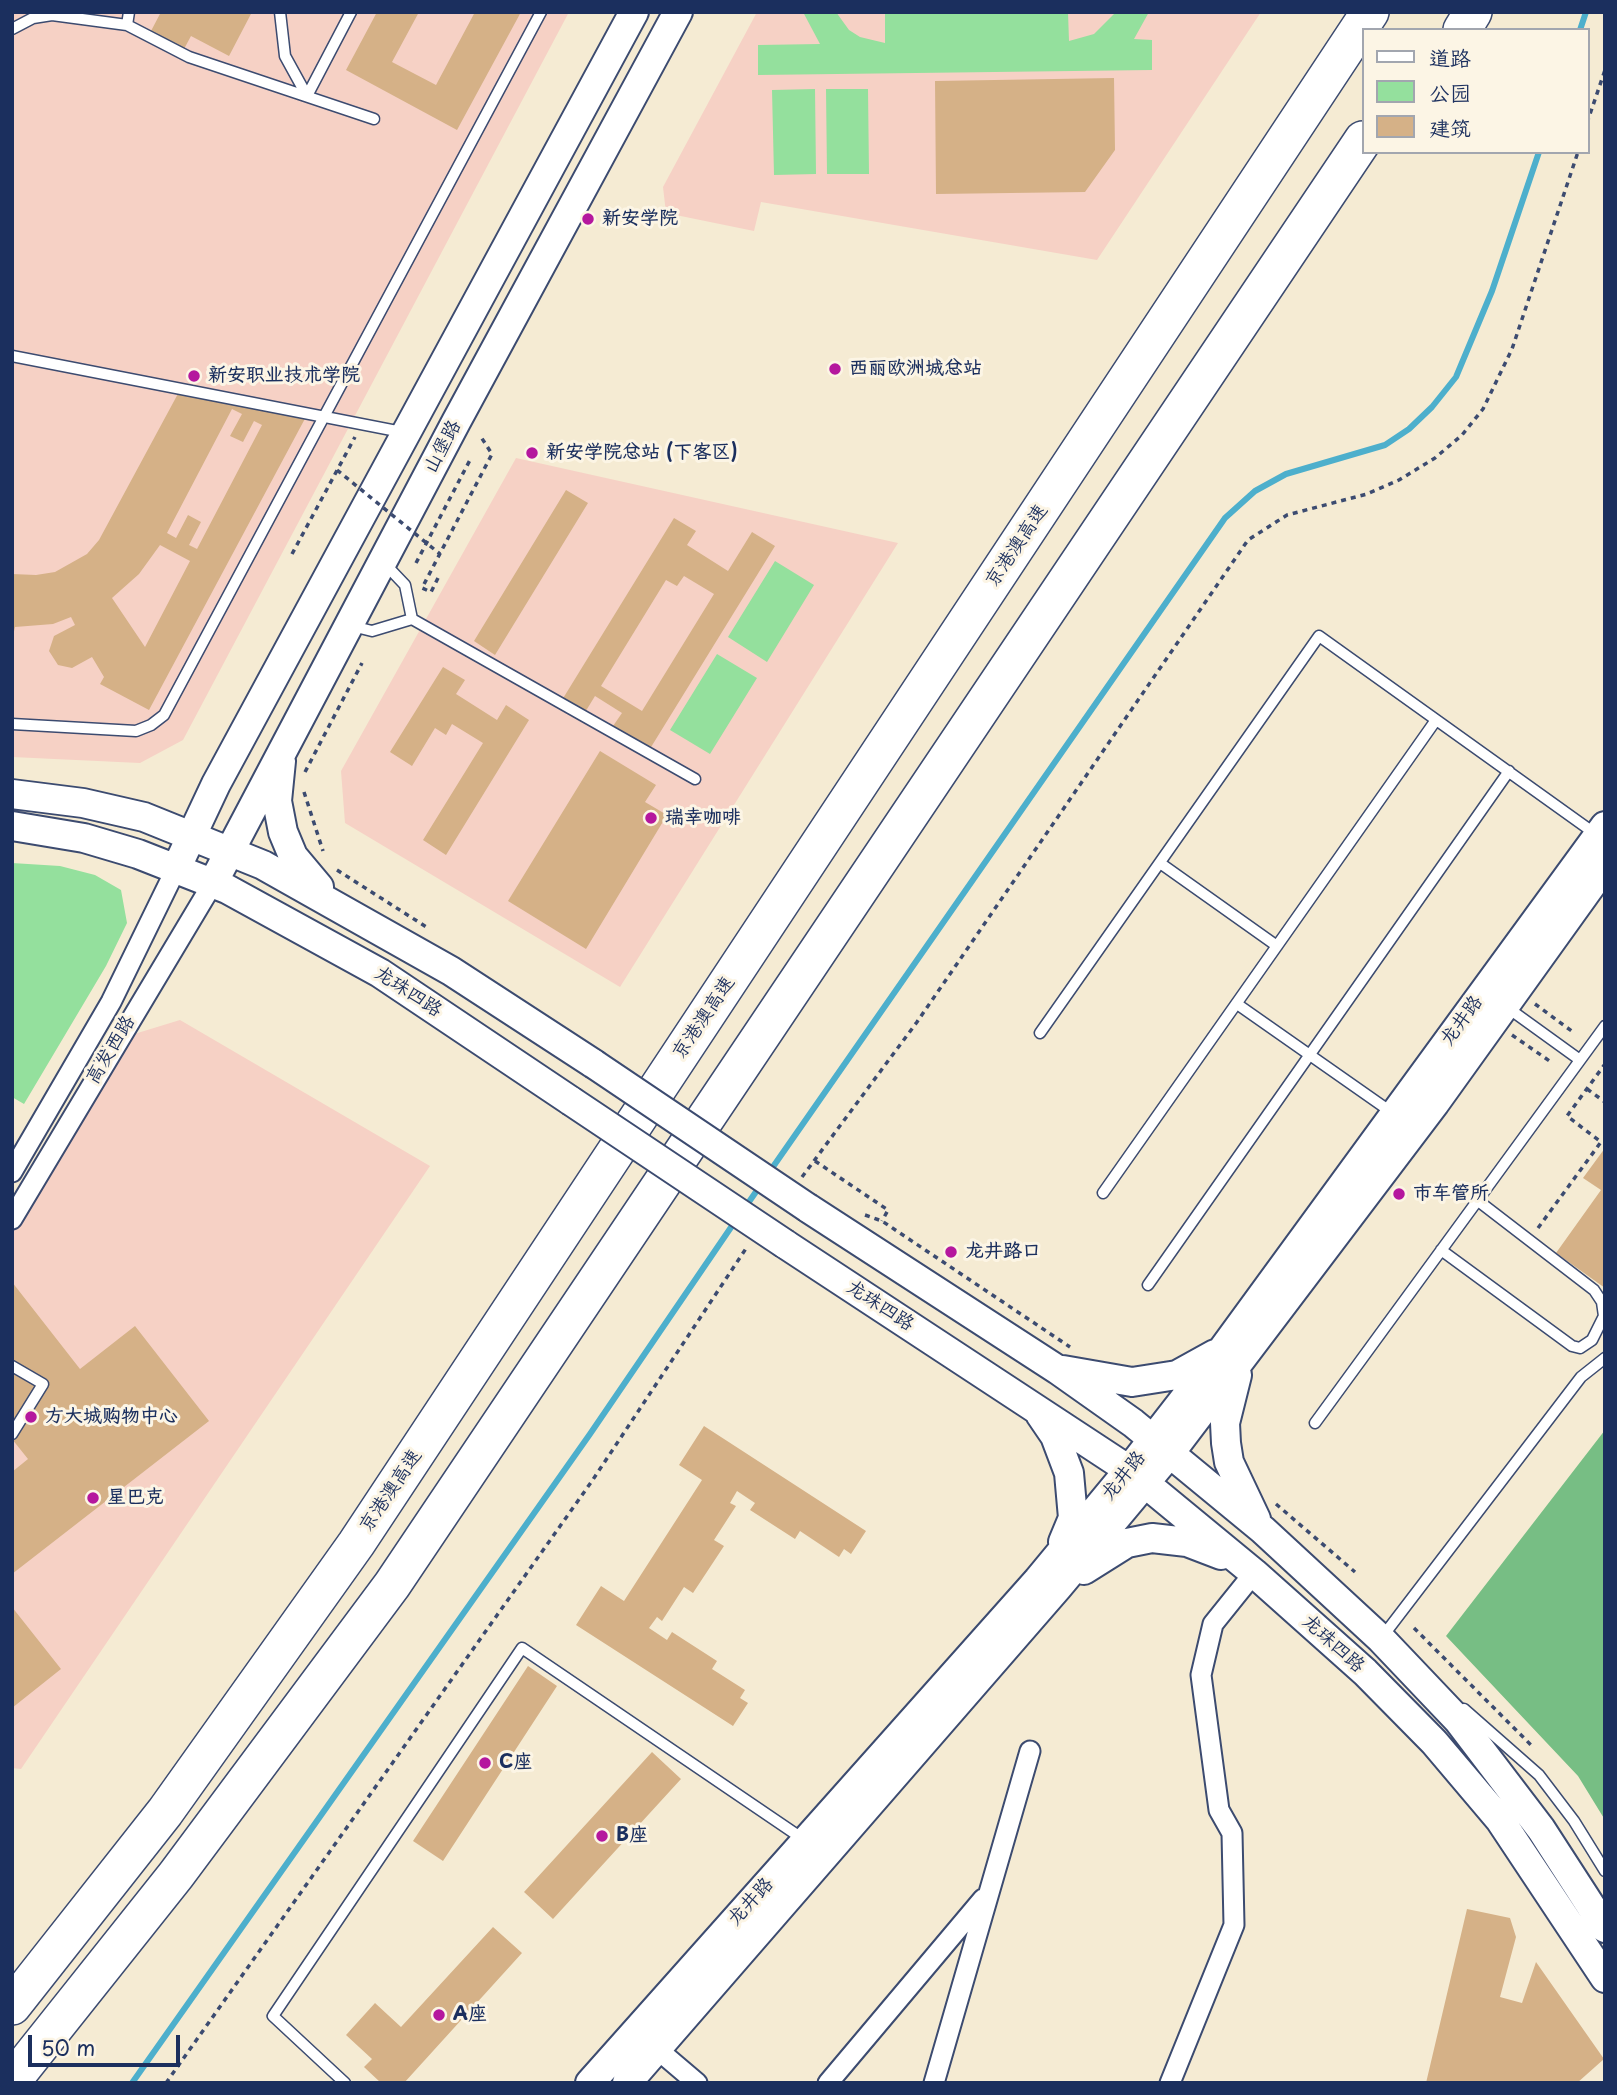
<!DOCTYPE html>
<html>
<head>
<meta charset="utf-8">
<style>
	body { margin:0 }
	#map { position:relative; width:1617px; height:2095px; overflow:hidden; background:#f5ebd3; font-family:"Playpen Sans","LXGW WenKai TC",sans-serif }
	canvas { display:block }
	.frame { position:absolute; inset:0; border:14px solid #1b2f5e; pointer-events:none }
	.legend { position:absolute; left:1362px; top:28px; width:228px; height:126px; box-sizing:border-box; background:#fcf5e5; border:2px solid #a2a6af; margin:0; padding:9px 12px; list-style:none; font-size:21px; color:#1b2f5e }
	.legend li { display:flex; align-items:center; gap:14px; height:35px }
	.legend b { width:35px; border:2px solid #a2a6af }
	.scale { position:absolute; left:28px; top:2035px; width:152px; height:32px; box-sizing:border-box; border:4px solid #1b2f5e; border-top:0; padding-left:9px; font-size:21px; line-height:24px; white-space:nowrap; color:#1b2f5e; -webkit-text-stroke:5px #fcf5e5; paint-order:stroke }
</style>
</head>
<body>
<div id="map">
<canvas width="1617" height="2095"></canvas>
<div class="frame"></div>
<ul class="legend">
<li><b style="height:9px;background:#fff"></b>道路</li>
<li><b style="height:19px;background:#94e09d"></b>公园</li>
<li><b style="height:19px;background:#d5b187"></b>建筑</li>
</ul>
<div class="scale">50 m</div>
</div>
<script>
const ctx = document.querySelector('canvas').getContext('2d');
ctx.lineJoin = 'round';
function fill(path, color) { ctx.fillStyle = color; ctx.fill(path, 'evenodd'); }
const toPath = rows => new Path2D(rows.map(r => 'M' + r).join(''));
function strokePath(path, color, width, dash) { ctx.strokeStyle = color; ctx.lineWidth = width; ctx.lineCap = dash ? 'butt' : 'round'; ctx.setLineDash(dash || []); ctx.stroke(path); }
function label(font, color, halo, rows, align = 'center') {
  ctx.font = font + ' "Playpen Sans","LXGW WenKai TC",sans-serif'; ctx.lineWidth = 6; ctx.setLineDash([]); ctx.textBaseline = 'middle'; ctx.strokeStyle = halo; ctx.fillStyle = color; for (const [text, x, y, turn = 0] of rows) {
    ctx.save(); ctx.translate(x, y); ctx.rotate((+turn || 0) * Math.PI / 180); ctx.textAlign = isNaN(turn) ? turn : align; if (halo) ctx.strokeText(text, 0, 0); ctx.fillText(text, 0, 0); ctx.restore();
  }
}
const built = toPath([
	[12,12,569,12,183,740,140,763,12,757],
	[757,12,1261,12,1097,260,761,202,754,231,666,213,663,187],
	[516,458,898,543,620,987,345,823,341,771],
	[180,1020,430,1166,21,1769,12,1768,12,1197,26,1206,131,1035]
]);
const green = toPath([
	[803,12,836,12,849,30,860,37,885,43,885,12,1068,12,1069,41,1094,34,1116,12,1149,12,1134,39,1152,40,1152,70,758,75,758,45,820,44],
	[815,89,816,174,774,175,772,90],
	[826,89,868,89,869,174,827,174],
	[775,561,814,585,767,662,728,637],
	[717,654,757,678,710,754,670,730],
	[12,863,60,866,95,875,121,890,127,923,106,966,24,1104,12,1097]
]);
const forest = toPath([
	[1605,1430,1605,1820,1578,1776,1446,1636]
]);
const stream = toPath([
	[1580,30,1586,12],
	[768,1174,1225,518,1255,491,1286,474,1385,445,1409,429,1432,407,1456,377,1492,291,1539,152],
	[744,1209,760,1186],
	[132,2083,590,1434,736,1220]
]);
const building = toPath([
	[161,12,252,12,229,56,191,36,184,49,151,31],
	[377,12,419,12,392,62,436,85,475,12,521,12,457,130,346,70],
	[1114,78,1115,150,1085,192,936,194,935,81],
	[180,390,308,413,149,710,100,684,104,677,92,657,72,668,58,665,49,651,54,636,75,625,71,617,53,624,15,627,12,640,12,574,36,575,55,572,87,554,99,540],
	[232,409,242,414,230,436,243,442,254,421,262,425,197,549,189,545,201,522,188,515,176,538,167,533],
	[160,545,190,561,145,647,112,598,139,574],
	[566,490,588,503,495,655,474,641],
	[674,518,696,531,687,545,728,571,752,532,775,546,648,752,611,729,622,713,595,696,584,714,562,700],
	[684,576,714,594,642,711,601,686,666,580,677,586],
	[443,667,465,680,456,694,497,720,506,705,529,720,446,855,423,840,483,743,452,724,446,735,435,728,412,766,390,752],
	[600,751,656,785,645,802,667,815,586,949,508,901],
	[1605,1148,1605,1288,1556,1253,1601,1190,1583,1178],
	[12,1282,80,1369,135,1326,209,1421,12,1574,12,1472,28,1459,12,1439],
	[704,1426,866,1531,851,1554,844,1549,839,1557,800,1531,795,1539,750,1510,755,1503,737,1491,730,1503,736,1506,714,1540,724,1546,693,1593,684,1587,662,1621,657,1617,649,1628,667,1640,672,1632,717,1661,712,1669,745,1690,740,1698,748,1703,733,1726,576,1625,601,1586,624,1601,702,1480,679,1465],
	[12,1607,61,1669,12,1708],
	[528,1666,557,1686,443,1861,413,1841],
	[652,1752,681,1779,553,1919,524,1892],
	[1467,1909,1510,1918,1516,1937,1500,1997,1522,2003,1536,1962,1604,2059,1577,2083,1426,2083],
	[493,1927,522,1953,404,2083,381,2083,364,2067,372,2059,346,2035,375,2003,401,2027]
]);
const path = toPath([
	[1587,123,1605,70],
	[292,554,355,437],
	[416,563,470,460],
	[438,578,431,592,422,588,492,454,481,437],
	[305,772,362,663],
	[304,792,323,851],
	[337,870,428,928],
	[1535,1004,1573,1032],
	[1512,1035,1551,1062],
	[1587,1089,1605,1102],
	[815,1161,888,1210,882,1221],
	[802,1177,917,1022,1248,540,1287,515,1367,494,1399,480,1435,458,1462,435,1483,409,1512,349,1578,152],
	[865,1215,882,1221,1070,1347],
	[1538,1228,1601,1142,1567,1116,1605,1064],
	[1276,1504,1355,1572],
	[1414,1628,1531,1745],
	[166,2083,592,1481,747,1247]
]);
const lane = toPath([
	[280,12,285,56,307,96,351,12],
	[127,25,129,12],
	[12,29,33,18,52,15,127,25,189,57,374,119],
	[12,356,402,432],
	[385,564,405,585,412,619,695,779],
	[352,626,372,631,412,619],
	[12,724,136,731,151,725,164,715,541,12],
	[1160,863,1277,946],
	[1237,1004,1394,1114],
	[1508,1008,1580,1060],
	[1040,1033,1319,636,1597,835],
	[1103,1193,1436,720],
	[1441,1250,1572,1346,1580,1348,1592,1340,1604,1316,1602,1302,1594,1290,1477,1200],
	[1148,1285,1509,771],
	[12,1366,43,1384,12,1434],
	[1315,1423,1605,1026],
	[1383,1636,1581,1377,1605,1358],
	[1464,1709,1539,1775,1574,1821,1605,1871],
	[345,2083,273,2016,522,1648,803,1839]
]);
const street = toPath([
	[12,1172,111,1002,176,869],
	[12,1219,213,883],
	[657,2049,697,2083],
	[828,2083,983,1899],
	[934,2083,1030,1751],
	[1170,2083,1234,1925,1232,1833,1219,1810,1201,1675,1213,1624,1254,1573]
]);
const secondary = toPath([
	[281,761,277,801,283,832,293,856,319,887],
	[12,794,83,803,144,817,263,865,451,971,594,1064],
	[12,826,84,838,138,854,227,889,380,973,571,1101],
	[176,869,216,784,634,12],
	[213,883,456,422,678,12],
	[808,1208,1058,1370,1133,1423,1263,1530,1381,1639,1458,1720,1541,1829,1605,1928],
	[785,1244,1129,1470,1254,1573,1365,1672,1434,1742,1500,1820,1605,1978],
	[1063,1370,1132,1382,1177,1375,1215,1354],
	[1237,1375,1225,1423,1226,1443,1229,1462,1256,1519],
	[1040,1414,1055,1436,1069,1473,1073,1518,1063,1542],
	[1084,1570,1127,1543,1152,1538,1187,1542,1221,1555],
	[590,2083,1038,1580,1129,1470,1223,1349,1605,826],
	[627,2083,1058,1587,1170,1453,1435,1103,1605,866]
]);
const highway = toPath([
	[1462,30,1473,12],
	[12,2006,165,1812,356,1544,1370,12],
	[12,2081,176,1875,392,1585,1363,140]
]);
const pathBridge = toPath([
	[337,470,440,554]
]);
const secondaryBridge = toPath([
	[594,1064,808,1208],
	[571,1101,785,1244]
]);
const markers = [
	[588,219,7,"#b5179e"],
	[835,369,7,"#b5179e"],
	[194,376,7,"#b5179e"],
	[532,453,7,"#b5179e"],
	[651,818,7,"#b5179e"],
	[1399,1194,7,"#b5179e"],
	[951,1252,7,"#b5179e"],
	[31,1417,7,"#b5179e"],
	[93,1498,7,"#b5179e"],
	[485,1763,7,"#b5179e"],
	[602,1836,7,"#b5179e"],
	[439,2015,7,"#b5179e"]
];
const poiNames = [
	["新安学院",602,219],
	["西丽欧洲城总站",849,369],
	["新安职业技术学院",208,376],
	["新安学院总站 (下客区)",546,453],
	["瑞幸咖啡",665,818],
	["市车管所",1413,1194],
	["龙井路口",965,1252],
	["方大城购物中心",45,1417],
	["星巴克",107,1498],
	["C座",499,1763],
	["B座",616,1836],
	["A座",453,2015]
];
const streetNames = [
	["山堡路",443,447,-62],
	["京港澳高速",1017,546,-56],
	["龙珠四路",408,992,33],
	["京港澳高速",704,1018,-56],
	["龙井路",1462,1021,-54],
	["高发西路",111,1050,-59],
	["龙珠四路",880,1306,33],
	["龙井路",1124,1476,-51],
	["京港澳高速",391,1491,-56],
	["龙珠四路",1333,1644,42],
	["龙井路",751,1902,-48]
];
fill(built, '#f6d1c5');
fill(green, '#94e09d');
fill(forest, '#77be84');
strokePath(stream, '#4dafcc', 6);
fill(building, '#d5b187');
strokePath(lane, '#3c4b70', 13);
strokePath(street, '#3c4b70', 23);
strokePath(secondary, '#3c4b70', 32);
strokePath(highway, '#3c4b70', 40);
strokePath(path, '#3c4b70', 3.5, [5, 5]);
strokePath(lane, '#fff', 10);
strokePath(street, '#fff', 19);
strokePath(secondary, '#fff', 28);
strokePath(highway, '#fff', 37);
strokePath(secondaryBridge, '#3c4b70', 32, []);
strokePath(pathBridge, '#3c4b70', 3.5, [5, 5]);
strokePath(secondaryBridge, '#fff', 28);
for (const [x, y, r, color] of markers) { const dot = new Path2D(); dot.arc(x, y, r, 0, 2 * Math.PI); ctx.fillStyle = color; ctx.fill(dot); strokePath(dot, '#fcf5e5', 2.5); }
label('bold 19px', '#1b2f5e', '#fcf5e5', poiNames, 'left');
label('19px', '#1b2f5e', '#fcf5e5', streetNames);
</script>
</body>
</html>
